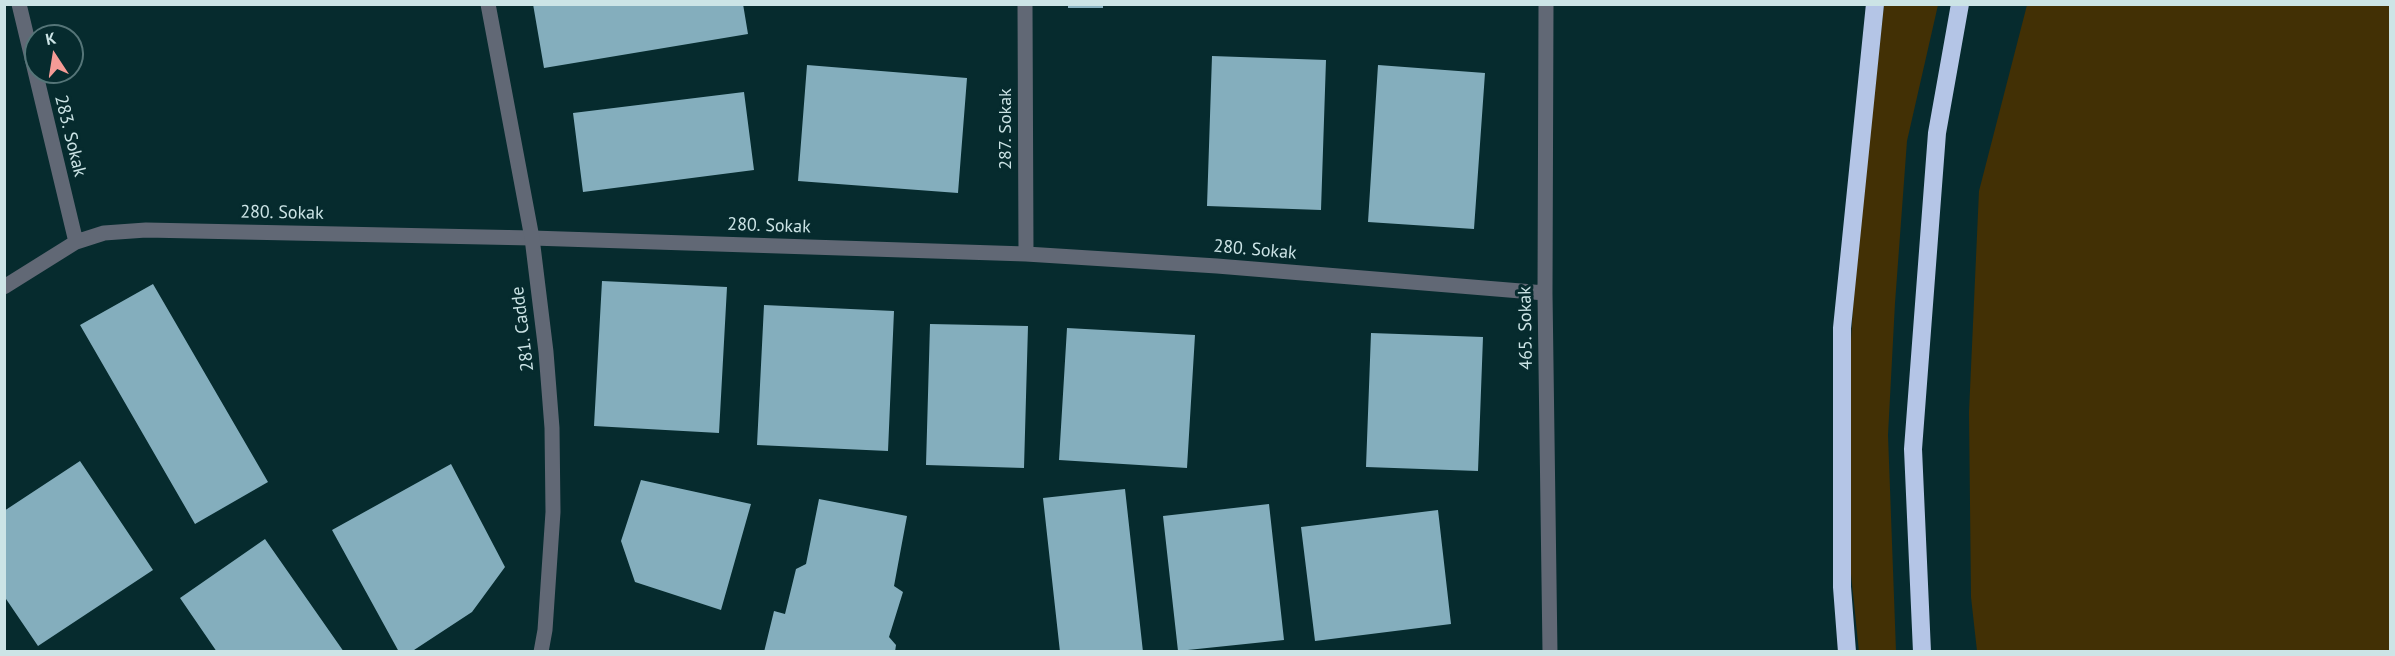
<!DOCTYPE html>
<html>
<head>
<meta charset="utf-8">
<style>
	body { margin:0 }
	#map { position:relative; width:2395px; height:656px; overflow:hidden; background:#062b2e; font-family:"PT Sans",sans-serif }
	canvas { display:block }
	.frame { position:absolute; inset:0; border:6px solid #cce4e6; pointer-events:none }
	.north { position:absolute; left:24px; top:24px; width:60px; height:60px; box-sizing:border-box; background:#062b2e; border:2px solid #557578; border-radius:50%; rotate:348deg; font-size:16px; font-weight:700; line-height:24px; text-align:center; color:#cce4e6 }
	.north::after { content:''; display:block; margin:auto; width:21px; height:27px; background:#f59b96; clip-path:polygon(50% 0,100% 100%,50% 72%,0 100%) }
</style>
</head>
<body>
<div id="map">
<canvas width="2395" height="656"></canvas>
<div class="frame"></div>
<div class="north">K</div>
</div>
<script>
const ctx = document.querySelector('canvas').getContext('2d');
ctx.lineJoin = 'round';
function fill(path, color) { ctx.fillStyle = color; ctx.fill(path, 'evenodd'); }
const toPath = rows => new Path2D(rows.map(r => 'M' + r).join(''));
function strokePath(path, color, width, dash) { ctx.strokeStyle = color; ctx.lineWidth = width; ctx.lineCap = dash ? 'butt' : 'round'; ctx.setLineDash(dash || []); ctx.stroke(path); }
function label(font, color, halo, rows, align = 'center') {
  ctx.font = font + ' "PT Sans",sans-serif'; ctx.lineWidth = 6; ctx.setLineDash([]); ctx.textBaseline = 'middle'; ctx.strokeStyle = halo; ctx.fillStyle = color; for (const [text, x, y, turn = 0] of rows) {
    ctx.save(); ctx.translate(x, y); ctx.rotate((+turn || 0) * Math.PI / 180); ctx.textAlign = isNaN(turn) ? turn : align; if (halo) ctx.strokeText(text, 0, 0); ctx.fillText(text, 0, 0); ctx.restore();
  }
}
const green = toPath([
	[1884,5,1938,5,1907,141,1895,303,1888,435,1896,651,1859,652,1848,545,1846,425,1855,273],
	[2027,5,2390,5,2390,651,1977,651,1971,597,1969,412,1979,191]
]);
const building = toPath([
	[533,4,743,4,748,34,544,68],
	[1068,4,1103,4,1103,8,1068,8],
	[1212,56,1326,60,1321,210,1207,206],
	[807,65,967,78,958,193,798,181],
	[1378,65,1485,73,1474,229,1368,222],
	[744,92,754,170,583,192,573,113],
	[602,281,727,287,719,433,594,426],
	[153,284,268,482,195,524,80,325],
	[764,305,894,311,888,451,757,445],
	[930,324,1028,326,1024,468,926,465],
	[1067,328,1195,335,1187,468,1059,460],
	[1371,333,1483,337,1478,471,1366,467],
	[80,461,153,570,38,646,4,596,4,511],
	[451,464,505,567,472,612,411,652,399,652,332,530],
	[641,480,751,504,721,610,635,582,621,541],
	[1125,489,1143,652,1060,652,1043,498],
	[819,499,907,516,894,586,903,592,889,637,896,645,895,652,764,652,774,611,785,614,796,569,806,564],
	[1269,504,1284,640,1178,651,1163,516],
	[1438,510,1451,624,1315,641,1301,527],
	[265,539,344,652,217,652,180,598]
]);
const minor = toPath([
	[19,4,76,242],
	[1025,4,1026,254],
	[1546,4,1545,293,1550,652],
	[4,287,76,242,104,233,146,230,532,238,1026,254,1217,266,1545,293]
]);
const tertiary = toPath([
	[488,4,532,238,546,352,552,428,553,512,545,630,541,652]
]);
const motorway = toPath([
	[1847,652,1842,587,1842,328,1875,4],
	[1922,652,1913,449,1937,133,1960,4]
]);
const streetNames = [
	["287. Sokak",1006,129,-90],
	["283. Sokak",70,136,76],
	["280. Sokak",282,213,1],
	["280. Sokak",769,226,2],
	["280. Sokak",1255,250,5],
	["465. Sokak",1526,328,-91],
	["281. Cadde",523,329,-97]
];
fill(green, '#423005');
fill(building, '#84aebd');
strokePath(minor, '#616875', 15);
strokePath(tertiary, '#616875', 15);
strokePath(motorway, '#b4c5e6', 18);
label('18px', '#cce4e6', '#062b2e', streetNames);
</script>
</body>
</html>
